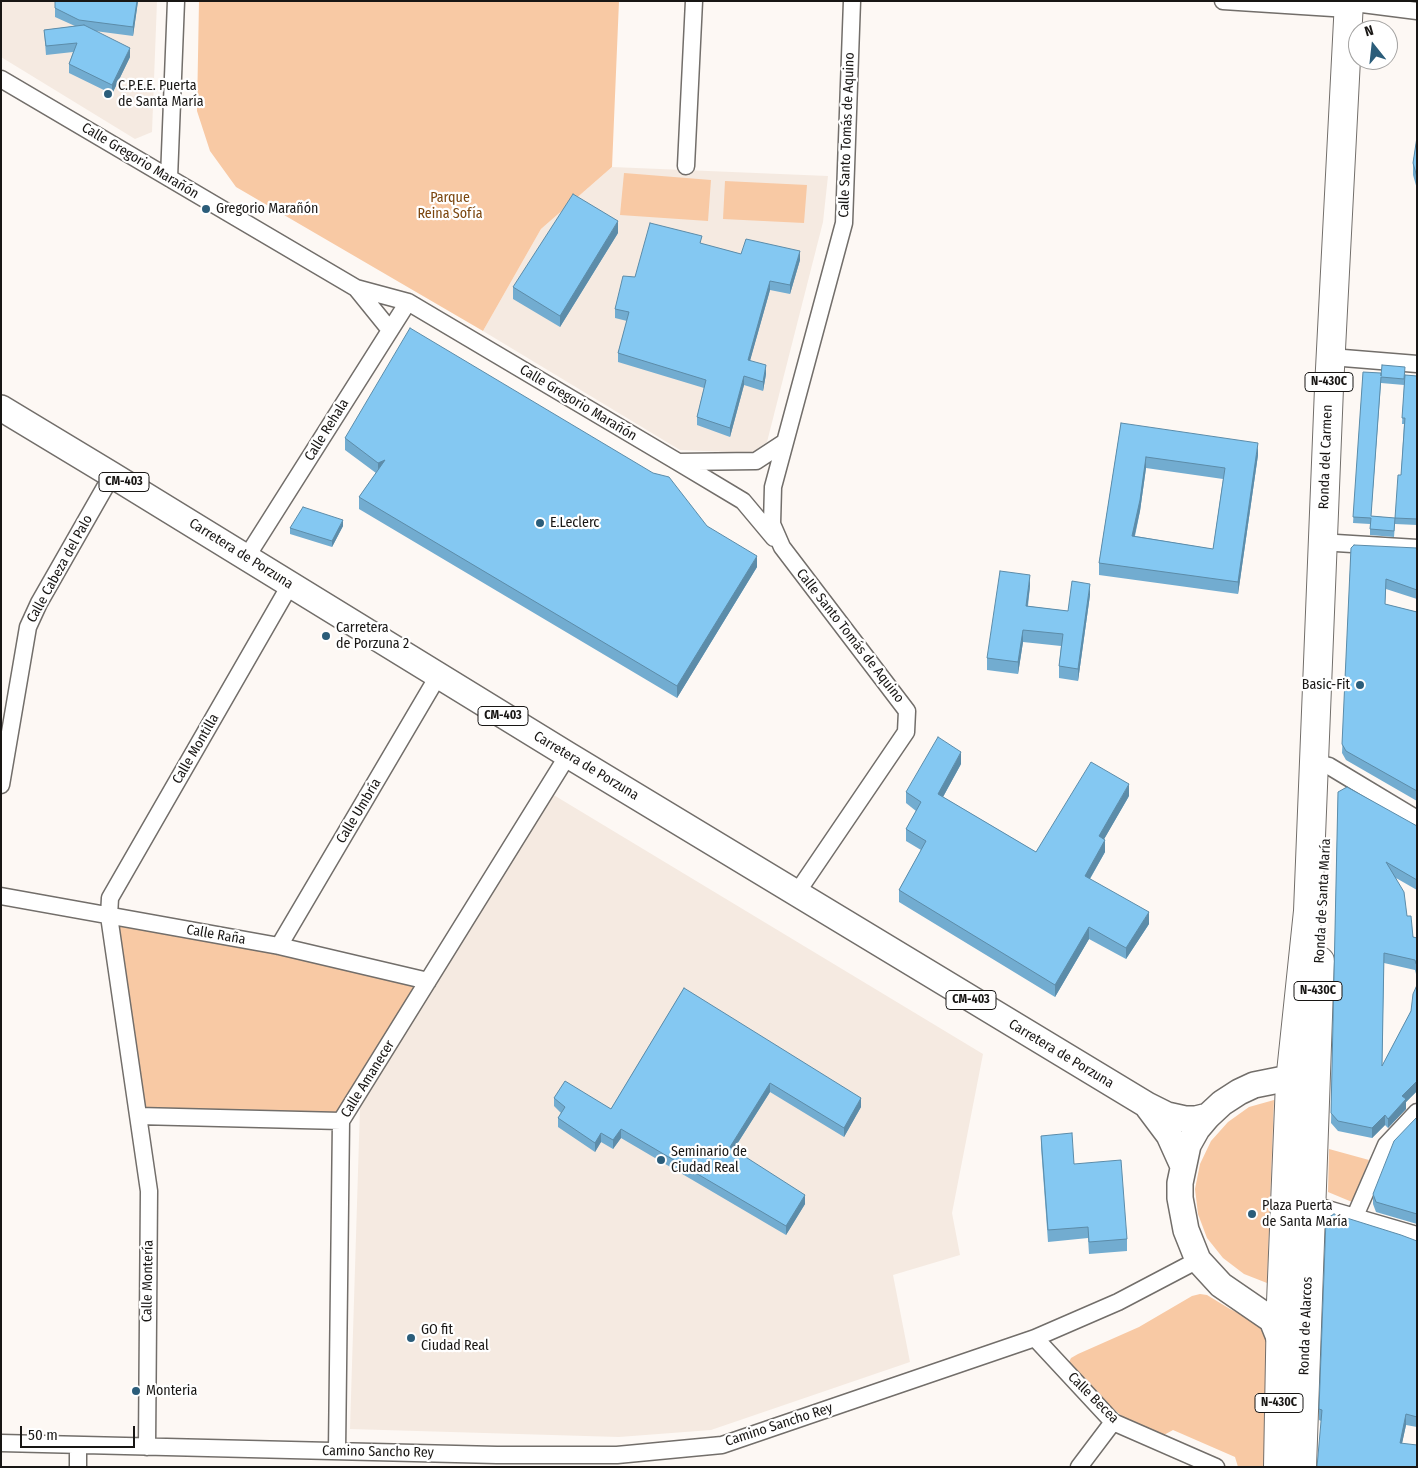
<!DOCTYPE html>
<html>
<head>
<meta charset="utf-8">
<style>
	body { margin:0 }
	#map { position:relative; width:1418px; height:1468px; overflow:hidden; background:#fdf8f4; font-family:"Fira Sans Condensed",sans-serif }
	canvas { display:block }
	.frame { position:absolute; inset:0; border:2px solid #181614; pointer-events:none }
	.north { position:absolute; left:1348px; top:20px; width:50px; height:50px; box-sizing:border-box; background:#fff; border:1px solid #a3a2a1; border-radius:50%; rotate:344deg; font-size:14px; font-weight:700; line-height:20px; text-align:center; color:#181614 }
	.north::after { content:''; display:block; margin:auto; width:18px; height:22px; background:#2b5d7a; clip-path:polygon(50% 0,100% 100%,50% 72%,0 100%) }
	.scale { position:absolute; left:20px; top:1426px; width:115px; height:22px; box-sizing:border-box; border:2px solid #181614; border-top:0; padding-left:6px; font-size:15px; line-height:18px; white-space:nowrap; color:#181614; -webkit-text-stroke:4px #fff; paint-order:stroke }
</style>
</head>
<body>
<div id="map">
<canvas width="1418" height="1468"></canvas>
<div class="frame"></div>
<div class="north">N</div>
<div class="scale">50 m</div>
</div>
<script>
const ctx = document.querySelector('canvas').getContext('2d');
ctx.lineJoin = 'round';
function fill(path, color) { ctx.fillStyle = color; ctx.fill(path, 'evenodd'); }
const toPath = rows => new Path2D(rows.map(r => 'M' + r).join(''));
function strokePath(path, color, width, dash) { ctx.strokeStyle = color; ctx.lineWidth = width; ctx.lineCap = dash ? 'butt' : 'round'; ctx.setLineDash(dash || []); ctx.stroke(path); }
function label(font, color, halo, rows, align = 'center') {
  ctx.font = font + ' "Fira Sans Condensed",sans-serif'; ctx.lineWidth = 4.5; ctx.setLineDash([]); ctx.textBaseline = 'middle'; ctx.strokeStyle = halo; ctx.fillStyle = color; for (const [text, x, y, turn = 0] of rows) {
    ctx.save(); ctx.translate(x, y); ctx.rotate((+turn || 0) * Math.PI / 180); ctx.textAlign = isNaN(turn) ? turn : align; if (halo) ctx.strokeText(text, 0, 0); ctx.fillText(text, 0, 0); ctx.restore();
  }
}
const built = toPath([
	[1,1,157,1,152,132,135,139,1,57],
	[612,167,828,176,823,222,767,442,752,453,680,450,483,331,541,229],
	[552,794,983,1054,952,1213,960,1255,893,1275,910,1362,711,1430,619,1437,350,1429,360,1107]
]);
const green = toPath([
	[199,1,619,1,612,167,541,229,483,331,236,187,210,151,197,111],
	[624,173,711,180,708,221,620,215],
	[725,181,807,185,804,223,723,219],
	[109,916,428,981,341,1121,138,1116],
	[1274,1100,1267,1283,1244,1274,1223,1258,1207,1238,1198,1214,1195,1189,1200,1164,1211,1141,1228,1122,1249,1107],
	[1329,1149,1369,1160,1352,1202,1328,1192],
	[1200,1294,1207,1295,1230,1309,1257,1322,1269,1333,1268,1467,1238,1467,1235,1457,1173,1430,1162,1436,1125,1419,1071,1371,1068,1364,1071,1358,1078,1354,1139,1327,1192,1296]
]);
const street = toPath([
	[1223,1,1348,9],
	[1362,4,1417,11],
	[1,79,356,288,408,302,678,462,743,501,774,538],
	[686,166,694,1],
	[169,178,176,1],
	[356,288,390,330],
	[1331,357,1417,364],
	[678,462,756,461,785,442],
	[1336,543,1417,548],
	[246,558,408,302],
	[1313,762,1329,766,1417,819],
	[1,785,28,627,39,603,112,475],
	[796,894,906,732,907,711,782,547,772,524,773,487,844,223,852,1],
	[1,896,279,946,428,981],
	[279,946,438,676],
	[138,1116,341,1121],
	[1311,1216,1317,1210,1324,1208,1417,1235],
	[1355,1216,1386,1145,1417,1112],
	[1035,1338,1113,1422,1216,1467],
	[1,1443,497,1455,617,1455,722,1445,1035,1338,1118,1302,1198,1260],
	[78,1445,78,1467],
	[147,1447,149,1191,109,916,110,898,290,585],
	[337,1451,341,1121,568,755],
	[1079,1467,1113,1422]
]);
const primary = toPath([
	[1,408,112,475,568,755,1147,1105,1167,1115,1185,1119,1196,1119,1208,1116],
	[1148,1107,1169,1135,1183,1166],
	[1280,1340,1272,1320,1221,1285,1198,1260,1186,1230,1180,1198,1180,1183,1188,1145,1197,1129,1208,1116,1222,1103,1239,1092,1254,1085,1279,1080,1290,1082,1297,1087,1303,1097]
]);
const highway = toPath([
	[1278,1467,1281,1302,1290,1082,1308,911,1329,388,1349,1],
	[1302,1467,1320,961]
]);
const wall = toPath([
	[55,1,138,1,133,36,95,31,130,57,112,94,69,73,69,64,73,52,46,55,44,30,75,26,55,17],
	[1417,137,1417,189,1413,175,1413,163],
	[618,233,560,327,513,299,513,287],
	[702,244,741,254,800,260,790,294,770,290,750,360,766,374,763,391,744,385,730,437,697,425,697,417,704,388,618,362,618,353,627,321,615,318,615,309,635,277],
	[1363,372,1417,376,1417,525,1395,524,1394,537,1370,535,1370,524,1353,523],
	[1381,383,1404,385,1402,424,1404,424,1401,475,1395,518,1371,516],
	[1121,423,1258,455,1238,594,1099,575,1099,563],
	[1146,468,1223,479,1213,549,1135,536,1140,511],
	[345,438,707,526,757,567,677,698,359,509,359,497,376,473,345,450],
	[343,526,332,547,290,534,290,528],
	[1351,548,1417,548,1417,599,1386,589,1385,604,1417,612,1417,801,1346,760,1342,753],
	[1030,586,1028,606,1068,611,1090,595,1078,681,1059,678,1059,666,1061,646,1023,642,1018,674,987,670,987,658],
	[961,764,943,797,1036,852,1129,796,1104,839,1105,852,1090,879,1149,924,1126,959,1089,939,1055,997,899,902,899,890,921,850,906,841,906,829,916,811,906,803,906,792],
	[1338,792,1417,826,1417,890,1396,878,1413,937,1417,938,1417,974,1416,974,1415,970,1384,963,1382,1066,1411,1011,1417,985,1417,1091,1406,1102,1406,1109,1388,1128,1385,1125,1372,1138,1338,1131,1331,1123],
	[684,988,861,1107,844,1137,770,1092,734,1149,805,1204,786,1235,621,1138,613,1149,601,1142,595,1152,558,1127,558,1118,561,1113,554,1106,554,1098,611,1109],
	[1417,1117,1417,1224,1376,1212,1373,1204,1373,1194],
	[1041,1136,1074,1164,1127,1239,1127,1251,1089,1254,1088,1238,1048,1242,1041,1147],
	[1417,1241,1417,1427,1406,1425,1402,1443,1417,1467,1319,1420,1319,1409]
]);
const shadedWall = toPath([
	[137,1,138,1,133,36,133,27],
	[130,48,130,57,112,94,112,85],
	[618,221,618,233,560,327,560,316],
	[800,251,800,260,790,294,790,285],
	[770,281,770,290,748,368,748,360],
	[766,365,766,374,763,391,763,382],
	[744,376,744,385,730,437,730,428],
	[1258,443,1258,455,1238,594,1238,582],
	[1146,457,1146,468,1140,511,1132,547,1132,536],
	[385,460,378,475,378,463],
	[343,520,343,526,332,547,332,541],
	[757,556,757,567,677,698,677,686],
	[1030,575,1030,586,1026,617,1026,606],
	[1090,584,1090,595,1078,681,1078,669],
	[1023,630,1023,642,1018,674,1018,662],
	[961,752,961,764,938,806,938,794],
	[1129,784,1129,796,1099,848,1099,836],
	[1105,840,1105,852,1085,887,1085,876],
	[1149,912,1149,924,1126,959,1126,948],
	[1089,927,1089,939,1055,997,1055,985],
	[1417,1081,1417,1091,1406,1102,1406,1109,1388,1128,1388,1119,1402,1096],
	[770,1083,770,1092,730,1155,730,1147],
	[861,1098,861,1107,844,1137,844,1128],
	[1385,1115,1385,1125,1372,1138,1372,1128],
	[621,1129,621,1138,613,1149,613,1140],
	[601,1133,601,1142,595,1152,595,1143],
	[805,1195,805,1204,786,1235,786,1226],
	[1406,1414,1406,1425,1400,1453,1400,1443]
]);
const building = toPath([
	[55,1,137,1,133,27,79,20,55,8,55,1],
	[84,25,130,48,112,85,69,64,77,43,46,46,44,30,84,25],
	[1417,137,1417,177,1413,163,1417,137],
	[573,194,618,221,560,316,513,287,573,194],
	[650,223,702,236,700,243,741,254,746,239,800,251,790,285,770,281,748,360,766,365,763,382,744,376,730,428,697,417,706,380,618,353,629,312,615,309,623,276,635,277,650,223],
	[410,328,653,473,669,477,707,526,757,556,677,686,359,497,385,460,378,463,345,438,410,328],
	[1382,365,1405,367,1404,379,1381,377,1371,516,1395,518,1394,531,1370,529,1371,518,1353,517,1363,372,1381,373,1381,376,1382,365],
	[1405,375,1417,376,1417,519,1395,518,1398,475,1401,475,1405,418,1402,418,1405,375],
	[1121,423,1258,443,1238,582,1099,563,1121,423],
	[1146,457,1225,468,1213,549,1132,536,1140,500,1146,457],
	[303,507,343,520,332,541,290,528,303,507],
	[1354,545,1417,548,1417,590,1386,579,1385,604,1417,612,1417,791,1346,751,1342,744,1351,548,1354,545],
	[1000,571,1030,575,1026,606,1068,611,1072,581,1090,584,1078,669,1059,666,1063,634,1023,630,1018,662,987,658,1000,571],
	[938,737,961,752,938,794,1036,852,1091,762,1129,784,1099,836,1105,840,1085,876,1149,912,1126,948,1089,927,1055,985,899,890,926,841,906,829,921,802,906,792,938,737],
	[1347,787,1417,826,1417,880,1386,862,1404,892,1407,916,1411,916,1413,937,1417,938,1417,964,1416,964,1415,960,1384,953,1382,1066,1411,1011,1413,994,1417,985,1417,1081,1402,1096,1406,1099,1388,1119,1385,1115,1372,1128,1338,1121,1331,1113,1338,792,1347,787],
	[684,988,861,1098,844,1128,770,1083,730,1147,805,1195,786,1226,621,1129,613,1140,601,1133,595,1143,558,1118,565,1107,554,1098,565,1081,611,1109,684,988],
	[1417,1117,1417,1214,1376,1202,1373,1194,1394,1141,1417,1117],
	[1072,1133,1074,1164,1121,1160,1127,1239,1089,1242,1088,1227,1048,1230,1041,1136,1072,1133],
	[1334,1214,1401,1235,1417,1241,1417,1417,1406,1414,1400,1443,1417,1445,1417,1467,1317,1467,1322,1410,1319,1409,1326,1219,1334,1214]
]);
const markers = [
	[108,94,5,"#2b5d7a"],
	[206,209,5,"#2b5d7a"],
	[540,523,5,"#2b5d7a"],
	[326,636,5,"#2b5d7a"],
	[1360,685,5,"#2b5d7a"],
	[661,1160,5,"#2b5d7a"],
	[1252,1214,5,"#2b5d7a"],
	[411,1338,5,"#2b5d7a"],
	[136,1391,5,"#2b5d7a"]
];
const shields = [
	[1329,382,48],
	[124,482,50],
	[503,716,50],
	[1318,991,48],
	[971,1000,50],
	[1279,1403,48]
];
const shieldNames = [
	["N-430C",1329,382],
	["CM-403",124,482],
	["CM-403",503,716],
	["N-430C",1318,991],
	["CM-403",971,1000],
	["N-430C",1279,1403]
];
const poiNames = [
	["C.P.E.E. Puerta",118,86],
	["de Santa María",118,102],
	["Gregorio Marañón",216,209],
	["E.Leclerc",550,523],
	["Carretera",336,628],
	["de Porzuna 2",336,644],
	["Basic-Fit",1350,685,"right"],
	["Seminario de",671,1152],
	["Ciudad Real",671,1168],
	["Plaza Puerta",1262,1206],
	["de Santa María",1262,1222],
	["GO fit",421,1330],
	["Ciudad Real",421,1346],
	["Monteria",146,1391]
];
const streetNames = [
	["Calle Santo Tomás de Aquino",847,135,-88],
	["Calle Gregorio Marañón",140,161,31],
	["Calle Gregorio Marañón",578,403,31],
	["Calle Rehala",327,430,-58],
	["Ronda del Carmen",1326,457,-88],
	["Carretera de Porzuna",241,554,32],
	["Calle Cabeza del Palo",60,569,-61],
	["Calle Santo Tomás de Aquino",850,636,52],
	["Calle Montilla",196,749,-60],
	["Carretera de Porzuna",586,766,31],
	["Calle Umbría",359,811,-59],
	["Ronda de Santa María",1323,901,-87],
	["Calle Raña",216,935,10],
	["Carretera de Porzuna",1061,1054,31],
	["Calle Amanecer",368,1079,-58],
	["Calle Montería",148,1281,-89],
	["Ronda de Alarcos",1306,1326,-88],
	["Calle Becea",1093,1398,45],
	["Camino Sancho Rey",779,1425,-18],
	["Camino Sancho Rey",378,1452,1]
];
const parkNames = [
	["Parque",450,198],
	["Reina Sofía",450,214]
];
fill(built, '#f5eae1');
fill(green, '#f8c9a4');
strokePath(street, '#726e6a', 19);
strokePath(primary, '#726e6a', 28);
strokePath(highway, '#726e6a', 30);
strokePath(street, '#fff', 16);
strokePath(primary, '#fff', 25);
strokePath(highway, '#fff', 28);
fill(wall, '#72acd0');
fill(shadedWall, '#5c8ca9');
fill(building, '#84c8f2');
strokePath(building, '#5c8ca9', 1);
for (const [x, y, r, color] of markers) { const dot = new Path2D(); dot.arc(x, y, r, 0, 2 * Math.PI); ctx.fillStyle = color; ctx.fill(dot); strokePath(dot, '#fff', 2); }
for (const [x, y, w] of shields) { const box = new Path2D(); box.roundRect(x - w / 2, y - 9.5, w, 19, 4); ctx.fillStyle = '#fff'; ctx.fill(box); strokePath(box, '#181614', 1); }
label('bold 12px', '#181614', null, shieldNames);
label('14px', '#181614', '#fff', poiNames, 'left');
label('14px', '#181614', '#fff', streetNames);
label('14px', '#7b460e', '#fff', parkNames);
</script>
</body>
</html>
